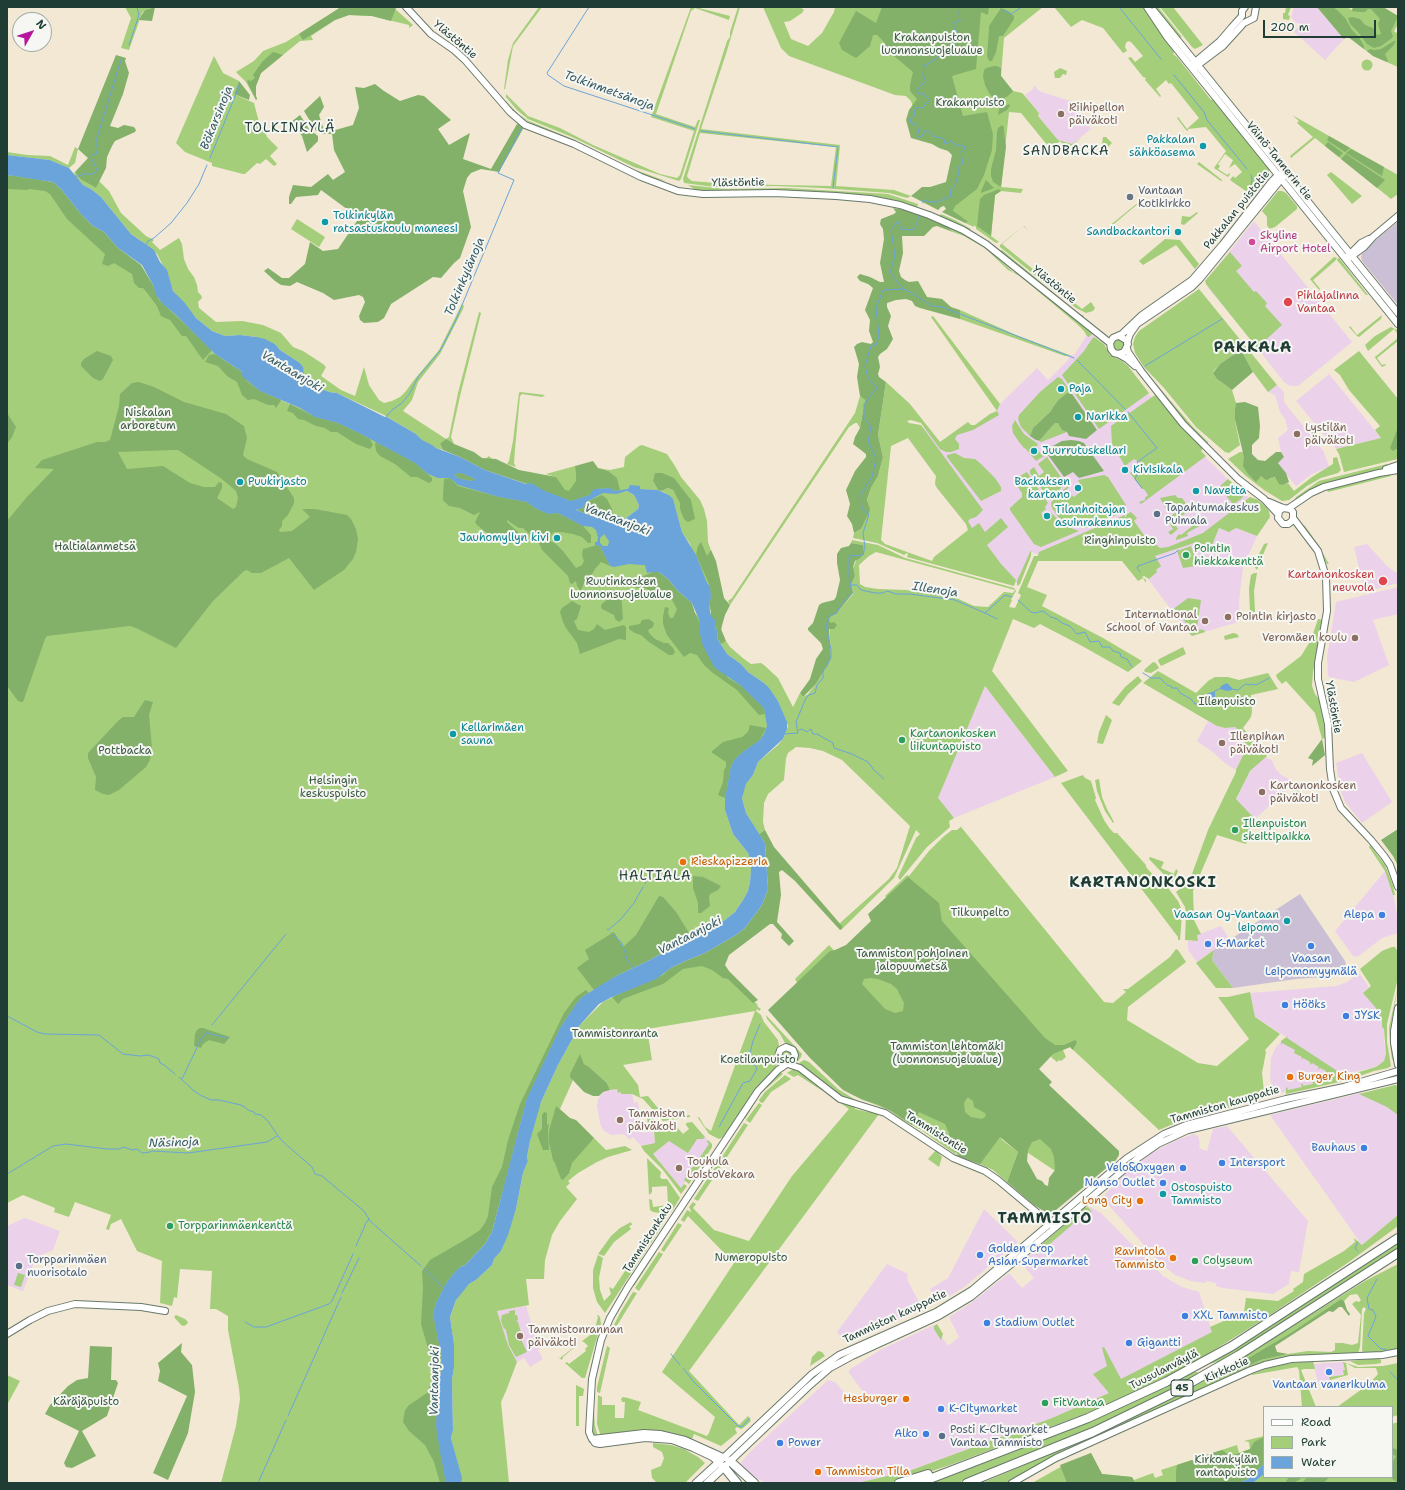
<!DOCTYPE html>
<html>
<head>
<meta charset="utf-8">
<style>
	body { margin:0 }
	#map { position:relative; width:1405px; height:1490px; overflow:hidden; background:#f2e8d4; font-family:"Shantell Sans",sans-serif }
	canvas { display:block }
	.frame { position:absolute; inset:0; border:8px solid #1f3d34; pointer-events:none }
	.legend { position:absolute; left:1263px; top:1406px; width:130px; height:72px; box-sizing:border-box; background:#f6f6f2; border:1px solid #a0aca6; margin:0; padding:5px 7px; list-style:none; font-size:12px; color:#1f3d34 }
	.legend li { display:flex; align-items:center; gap:8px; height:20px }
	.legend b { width:20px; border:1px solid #a0aca6 }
	.north { position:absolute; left:12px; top:12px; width:40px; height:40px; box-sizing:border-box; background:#f6f6f2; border:1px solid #a0aca6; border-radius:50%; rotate:51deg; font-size:11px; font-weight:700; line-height:16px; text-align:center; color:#1f3d34 }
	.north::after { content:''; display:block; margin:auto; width:14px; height:18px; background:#b5179e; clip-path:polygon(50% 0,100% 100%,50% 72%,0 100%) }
	.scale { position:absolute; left:1263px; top:20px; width:113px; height:18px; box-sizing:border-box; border:2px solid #1f3d34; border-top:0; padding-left:5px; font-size:12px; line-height:14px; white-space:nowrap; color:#1f3d34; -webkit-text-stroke:3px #f6f6f2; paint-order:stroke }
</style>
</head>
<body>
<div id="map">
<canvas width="1405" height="1490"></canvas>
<div class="frame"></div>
<ul class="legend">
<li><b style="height:5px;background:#fff"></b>Road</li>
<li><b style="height:11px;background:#a4ce7a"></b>Park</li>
<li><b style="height:11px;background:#6ba4da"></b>Water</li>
</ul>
<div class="north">N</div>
<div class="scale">200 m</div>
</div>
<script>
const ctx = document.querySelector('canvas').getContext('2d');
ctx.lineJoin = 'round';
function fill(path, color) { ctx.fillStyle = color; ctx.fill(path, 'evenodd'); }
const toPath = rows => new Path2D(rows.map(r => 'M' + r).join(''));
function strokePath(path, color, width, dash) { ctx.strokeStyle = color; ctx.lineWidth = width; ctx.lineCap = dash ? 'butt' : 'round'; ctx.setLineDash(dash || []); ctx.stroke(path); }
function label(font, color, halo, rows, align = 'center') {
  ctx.font = font + ' "Shantell Sans",sans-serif'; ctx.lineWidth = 4; ctx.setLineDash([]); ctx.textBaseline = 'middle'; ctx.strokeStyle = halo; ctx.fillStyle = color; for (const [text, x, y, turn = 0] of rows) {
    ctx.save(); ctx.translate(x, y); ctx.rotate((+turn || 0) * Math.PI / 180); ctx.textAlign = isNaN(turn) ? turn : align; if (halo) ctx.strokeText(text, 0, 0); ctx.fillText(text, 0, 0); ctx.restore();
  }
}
const built = toPath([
	[1294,7,1317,7,1344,39,1325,60,1294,32,1299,26,1291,17],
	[1034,85,1039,91,1073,102,1086,118,1084,120,1091,129,1072,144,1058,140,1038,116,1039,113,1025,95,1033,89],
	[1254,221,1352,342,1298,386,1290,386,1284,382,1239,325,1208,288,1206,281,1211,274],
	[1089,332,1098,340,1103,350,1139,383,1203,455,1238,489,1252,500,1202,539,1180,547,1197,542,1211,547,1219,528,1232,531,1236,528,1239,529,1257,536,1243,567,1239,602,1240,620,1235,623,1191,636,1145,575,1127,517,1039,555,1032,552,1018,583,1013,583,968,530,966,524,937,488,935,484,936,476,908,438,927,425,940,442,968,422,971,425,975,425,990,414,997,411,1000,404,1037,368,1048,380,1069,359,1068,357,1075,354],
	[1329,374,1381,438,1336,449,1296,401],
	[1277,385,1284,392,1284,402,1324,452,1329,467,1312,474,1296,486,1277,463,1284,457,1281,452,1278,438,1288,430,1285,419,1280,412,1275,395,1268,392],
	[1367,544,1388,567,1398,574,1398,583,1365,592,1354,547],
	[1398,587,1398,614,1373,620,1389,665,1354,682,1329,677,1328,675,1327,657,1336,602],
	[985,686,1055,777,949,820,935,804],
	[1208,721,1217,726,1225,728,1235,726,1245,738,1244,753,1236,770,1226,764,1214,753,1197,741],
	[1362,753,1392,802,1362,823,1345,802,1341,792,1336,763],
	[1265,757,1272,760,1275,768,1281,775,1289,779,1294,783,1255,819,1236,800,1250,771],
	[1385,871,1392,889,1397,915,1398,933,1382,938,1360,955,1356,957,1353,956,1335,931],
	[1221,926,1230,940,1197,962,1188,950,1188,941,1198,941,1197,935],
	[1359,973,1369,987,1364,992,1384,1015,1384,1040,1386,1054,1384,1061,1376,1067,1353,1072,1340,1078,1281,1093,1277,1092,1274,1093,1270,1079,1271,1058,1276,1047,1286,1037,1255,1017,1250,993,1336,986,1347,982],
	[617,1089,618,1093,621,1092,622,1094,632,1094,634,1103,638,1102,643,1133,653,1131,655,1143,641,1146,633,1137,630,1140,624,1134,611,1135,603,1130,600,1123,597,1106,598,1099,603,1092],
	[1361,1093,1398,1107,1398,1215,1362,1245,1270,1115],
	[1227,1126,1308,1221,1299,1272,1291,1271,1289,1284,1273,1294,1223,1288,1216,1286,1216,1283,1207,1281,1205,1283,1191,1281,1175,1275,1160,1263,1106,1202,1105,1194,1125,1174,1152,1153,1174,1141,1194,1134,1198,1136,1200,1144,1199,1148,1207,1151,1213,1129],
	[701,1133,709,1141,709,1145,681,1188,652,1155,669,1141],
	[1091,1207,1102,1214,1163,1276,1182,1287,1199,1292,1214,1338,1109,1393,1052,1418,909,1471,857,1483,766,1483,754,1477,740,1464,750,1452,828,1380,835,1382,854,1403,864,1393,849,1373,849,1370,880,1350,934,1325,948,1346,959,1337,949,1317,971,1303,1008,1274,1010,1274,1022,1288,1034,1278,1024,1266,1024,1260,1084,1209],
	[984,1209,1018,1242,963,1288,941,1301,936,1300,930,1289,948,1278],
	[25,1218,60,1231,53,1250,39,1256,35,1260,23,1291,7,1285,7,1226],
	[887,1264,908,1274,907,1279,922,1308,846,1343,837,1332],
	[526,1306,532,1326,542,1347,538,1350,543,1359,530,1367,524,1358,517,1362,508,1345,497,1311],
	[1343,1362,1345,1370,1344,1375,1329,1377,1331,1384,1319,1385,1313,1364]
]);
const industrial = toPath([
	[1398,222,1398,305,1362,261,1361,257,1362,254,1377,239],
	[1300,894,1345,961,1346,965,1345,968,1336,976,1296,979,1233,988,1212,960,1214,950]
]);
const green = toPath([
	[125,7,154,7,145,10,142,13,129,50,121,48,131,18],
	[341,7,393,7,413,25,409,28,409,25,372,16,349,15,335,20,311,36,313,40,300,41,261,73,256,86,256,96,257,99,256,100,246,82,236,72,254,61,263,51,286,42],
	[539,7,542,7,513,46,505,89,504,89,508,60,513,43],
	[691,7,695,7,730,16,729,20,695,8,691,11,656,114,695,127,698,120,700,120,681,179,679,181,634,167,572,137,528,119,517,110,506,97,506,94,528,116,560,128,593,145,660,174,677,178,680,175,694,131,651,117],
	[738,7,740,7,726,54,701,129,840,145,836,186,894,190,911,196,907,198,889,193,822,188,776,186,715,187,684,183,683,179,727,41,730,37,730,32],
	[700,133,836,147,831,186,728,184,692,181,688,178,687,176],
	[763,7,800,7,804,10,802,13,790,21,784,22,791,39,808,46,822,33,834,12,835,7,1043,7,1004,38,1001,76,1013,91,1022,93,1024,95,1039,113,1038,116,1058,140,1072,144,1082,137,1067,149,1060,141,1055,145,1053,143,1052,144,1054,146,1053,148,1059,155,1057,157,1021,113,1009,112,1001,187,1023,189,1025,185,1021,193,1001,191,995,195,991,236,999,242,996,243,976,229,976,227,974,225,974,227,965,223,969,222,953,212,960,164,914,111,911,101,906,96,895,95,789,56,781,48],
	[1054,7,1145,7,1175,51,1173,54,1177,57,1211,100,1213,99,1219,104,1271,169,1269,171,1268,179,1258,191,1255,194,1250,194,1230,180,1233,176,1235,178,1242,172,1235,164,1229,168,1233,160,1225,154,1218,164,1220,166,1218,169,1227,175,1230,173,1230,174,1228,177,1214,168,1226,151,1206,127,1188,129,1188,131,1186,130,1177,118,1178,117,1187,129,1199,118,1171,83,1169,84,1166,80,1156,89,1161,96,1160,97,1145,80,1146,78,1143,77,1128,58,1131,57,1135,62,1143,56,1131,42,1128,41,1126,43,1125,47,1127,51,1123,53,1103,28,1082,20,1071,27],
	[1153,7,1158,7,1182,37,1180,38,1175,34],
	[1160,7,1173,7,1203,45,1195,49,1192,47],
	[1286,7,1291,7,1288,15,1290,16,1289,20,1283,19,1283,13,1285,13],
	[1317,7,1347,7,1352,10,1353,7,1383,7,1398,16,1398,24,1394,31,1398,34,1398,67,1373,56,1347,36,1344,39],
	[214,56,223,73,239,81,234,94,254,103,260,126,265,132,267,137,278,148,270,156,277,164,274,166,266,159,260,164,257,163,245,174,243,174,212,166,212,163,185,152,176,143],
	'1361.5 65a5.5 5.5 0 1 1 11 0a5.5 5.5 0 1 1-11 0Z',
	[1060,68,1067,71,1066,75,1063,74,1060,78,1055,78,1054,72],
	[506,101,519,115,529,121,575,140,630,168,666,181,650,178,574,141,534,125,516,114,505,103],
	[1292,115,1398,175,1398,194,1391,199,1315,138,1291,158,1290,156,1313,137,1297,123,1299,121],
	[1103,137,1106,137,1112,143,1108,147,1102,144],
	[75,147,78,149,75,163,69,168,50,160,7,155,7,152,27,155,50,156,68,165],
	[1199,162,1222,180,1223,180,1221,181,1197,164],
	[75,172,80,179,96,188,99,181,109,191,121,213,146,236,154,240,152,242,160,250,179,238,182,244,184,259,188,269,194,277,197,285,198,292,201,295,202,298,198,302,199,308,216,322,242,321,263,325,281,333,293,347,303,351,323,364,326,367,321,376,341,390,355,396,364,367,369,385,379,400,384,403,392,401,400,397,406,391,414,380,439,350,462,304,464,306,463,309,440,354,418,382,412,400,403,411,446,439,449,437,458,393,479,312,481,313,460,396,451,437,454,444,440,444,443,450,436,448,422,441,416,434,384,415,337,393,329,392,313,385,304,374,302,366,300,363,280,350,275,344,257,337,240,335,225,336,212,331,196,318,173,291,169,280,168,275,157,254,140,240,131,234,101,197,91,189,83,185,75,176,74,173],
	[1331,172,1362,196,1352,204,1327,175],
	[7,175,42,179,81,214,215,354,275,397,285,402,577,517,622,532,704,623,776,720,725,810,733,834,748,853,750,859,751,870,750,882,748,891,743,900,735,912,725,920,625,971,582,997,522,1114,507,1179,494,1218,492,1232,447,1282,446,1483,221,1483,236,1426,240,1399,239,1388,228,1330,228,1316,216,1309,210,1309,212,1271,180,1269,177,1298,174,1297,172,1306,160,1303,162,1261,137,1251,121,1219,111,1224,109,1230,106,1229,111,1215,75,1202,69,1217,54,1212,55,1208,23,1195,7,1203],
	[688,185,726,189,787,188,888,194,918,204,917,208,837,193,787,190,697,191],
	[1278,191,1282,191,1286,193,1297,206,1297,209,1275,227,1269,229,1267,225,1267,217,1262,211],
	[1145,197,1145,198,1109,228,1108,227],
	[1197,212,1198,213,1184,225,1181,224,1182,216,1190,217],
	[941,214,955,220,971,229,970,230,939,216],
	[297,219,325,237,319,247,291,229],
	[946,225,977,240,995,254,994,255,1013,272,1019,274,1096,335,1092,334,1089,337,1087,336,1084,331,1077,324,1020,276,1008,270,985,248,964,236,953,232],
	[1023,226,1024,226,1028,230,1023,226,1002,244,1082,309,1091,302,1095,308,1093,311,1086,313,1076,308,1000,247,1000,245],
	[1165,239,1180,240,1199,264,1195,269,1176,245,1143,265,1139,261],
	[1002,250,1078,313,1084,316,1083,317,1072,311,1000,251],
	[1230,252,1242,266,1236,271,1254,292,1256,291,1267,303,1265,306,1282,325,1257,348,1206,284,1205,281],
	[1334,257,1337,258,1335,261,1313,280,1320,289,1319,290,1310,279],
	[1338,258,1339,258,1368,295,1366,295,1337,260],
	[1199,289,1277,385,1268,392,1253,372,1242,352,1233,355,1220,364,1213,372,1217,379,1232,390,1236,403,1235,421,1240,445,1229,453,1225,452,1196,427,1164,388,1144,367,1135,353,1133,344,1135,337,1139,331],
	[960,310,1016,335,1072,356,1065,356,960,319],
	[1382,315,1381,319,1377,322,1359,337,1357,336,1349,327,1350,326,1357,335],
	[933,316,1000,404,997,411,931,317],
	[1391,327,1397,330,1398,334,1394,329,1368,351,1365,345,1375,336],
	[1094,337,1104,344,1110,355,1122,361,1128,366,1149,393,1099,429,1062,375,1084,351,1092,339],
	[1398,338,1398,341,1377,358,1382,365,1385,364,1386,365,1382,367,1374,356,1375,357],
	'1113.5 345a5.5 5.5 0 1 1 11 0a5.5 5.5 0 1 1-11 0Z',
	[1359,351,1398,399,1398,427,1395,436,1398,448,1398,459,1344,472,1339,454,1336,449,1381,438,1375,430,1380,426,1349,390,1340,375,1334,370],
	[1140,365,1192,426,1208,442,1208,444,1190,428],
	[1058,377,1062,379,1070,391,1058,400,1050,412,1033,428,1030,436,1021,427,1018,419,1019,415,1040,392],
	[886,382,910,404,940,442,968,422,971,425,975,425,990,414,997,411,999,415,973,430,957,435,955,439,959,444,959,449,951,452,946,452,940,449,921,423,911,420,907,421,909,423,921,425,983,510,976,517,970,519,968,521,972,528,979,523,985,532,1001,518,1008,527,987,545,1001,564,1016,580,1014,586,907,557,908,554,907,553,904,555,877,543,853,538,854,533,861,529,867,501,871,488,878,476,883,457,878,435],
	[908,438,936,476,935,484,937,488,966,524,968,530,934,557,932,561,885,544,881,540,891,446],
	[520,392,545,395,542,397,522,394,520,396,515,449,514,463,516,467,507,464,509,461,513,441,519,393],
	[1155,395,1187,431,1203,448,1201,451,1206,456,1141,504,1139,502,1145,500,1145,498,1148,495,1144,489,1142,489,1130,473,1141,466,1139,462,1134,459,1125,466,1112,444,1111,426],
	[860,396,865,400,860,428,857,423,855,423,849,427,730,605,728,601,732,598,855,413],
	[1015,420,1024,434,1038,444,1036,447,1041,454,1045,452,1046,454,1044,456,1036,461,1026,449,1024,448,1019,442,1013,433,1012,426],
	[1055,423,1058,423,1063,430,1067,432,1041,442,1036,440,1040,440],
	[642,445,667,454,675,466,681,477,700,500,704,509,707,521,708,542,715,562,722,624,721,632,724,642,726,641,730,647,744,659,751,664,761,663,764,665,778,678,793,707,800,693,803,697,808,694,816,684,831,659,829,618,837,613,853,594,851,585,855,576,853,568,863,545,851,543,852,540,878,545,905,558,1014,588,1016,591,1011,599,1012,600,1009,607,1015,608,1021,595,1018,593,1034,556,1038,556,1039,552,1125,515,1125,517,1126,517,1127,514,1131,512,1137,518,1134,521,1151,545,1154,543,1160,548,1168,547,1203,533,1250,497,1258,500,1266,507,1269,511,1270,517,1257,536,1239,529,1236,528,1229,532,1219,528,1211,548,1197,542,1155,556,1161,566,1156,570,1157,572,1149,579,1144,576,1142,577,1146,580,1146,583,1143,578,1138,581,1122,561,1038,561,1027,587,1047,595,1042,606,1103,638,1142,661,1128,672,1084,647,1040,624,1034,628,1013,619,992,671,1068,771,1055,777,985,686,938,798,954,818,949,821,950,827,927,847,900,880,898,877,916,838,920,834,916,830,894,878,842,929,840,923,889,879,897,868,910,826,842,760,823,751,810,748,796,747,788,753,786,758,784,780,768,794,764,803,763,822,765,830,759,834,746,813,742,798,743,792,746,784,753,775,758,762,778,745,783,739,788,726,778,701,764,683,748,672,741,664,727,654,721,644,690,544,682,532,675,507,669,495,661,491,668,488,673,490,676,495,676,489,653,481,658,490,628,489,623,492,627,491,634,495,639,505,638,509,625,519,617,515,613,516,613,514,596,517,483,461,489,456,496,463,517,471,556,477,546,474,575,466,576,481,608,471,598,468,610,470,624,467,625,457,639,446],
	[876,552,1015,590,1013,593,1004,592,988,607,974,606,954,597,906,590,878,589,865,587,860,584,859,565,869,556],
	[1240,452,1243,452,1256,481,1260,476,1270,479,1276,477,1283,485,1288,483,1294,491,1312,477,1333,464,1333,458,1337,457,1341,470,1338,473,1321,478,1307,486,1289,500,1282,501,1264,490,1246,476,1228,459],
	[955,453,964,458,975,459,981,464,995,478,1001,487,1001,491,981,501,947,457,947,455],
	[1047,457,1065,483,1051,500,1049,499,1030,473,1030,470,1034,467,1039,476,1044,472,1038,464],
	[1387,464,1388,466,1377,471,1326,483,1314,488,1295,502,1295,499,1296,497,1319,481],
	[1027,472,1048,503,1045,507,1046,509,1041,513,1046,521,1051,517,1050,514,1051,513,1065,526,1079,531,1041,547,1034,544,1010,510,1010,508,1022,497,1022,493,1013,480],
	[1390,473,1391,476,1328,492,1327,490,1333,487],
	[1104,475,1108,477,1126,505,1125,511,1086,528,1077,527,1068,524,1059,518,1052,508,1051,503,1058,494,1068,486,1069,487,1066,490,1074,497,1083,490,1078,480],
	[1228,479,1245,494,1241,499,1231,506,1232,503,1223,492,1220,492,1218,488],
	[1175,495,1178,498,1182,498,1190,509,1182,516,1180,513,1172,520,1178,529,1171,535,1168,532,1173,529,1167,520,1179,509,1176,505,1169,510,1167,508,1166,509,1160,498],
	[1200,520,1206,526,1203,524,1187,533,1188,536,1176,540,1176,538,1179,534,1181,535],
	[1301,524,1305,526,1317,543,1329,564,1327,564,1315,542],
	[1268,543,1262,557,1257,570,1254,566,1257,558,1264,544],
	[1191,546,1197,564,1196,566,1183,568,1177,551],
	[1031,550,1031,556,1020,584,1017,586,1017,581],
	[1254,573,1257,573,1254,591,1255,612,1250,613,1249,588,1251,575],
	[1188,598,1201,600,1197,629,1204,630,1205,632,1192,636,1186,629,1189,627,1175,609,1173,611,1172,610],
	[1318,619,1323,620,1313,672,1312,686,1315,694,1319,699,1325,721,1326,738,1322,739,1315,713,1286,681,1282,684,1277,678,1276,675,1301,656,1311,640],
	[1233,633,1237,634,1239,637,1225,640,1224,636],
	[1183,647,1186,654,1161,666,1158,661,1159,659],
	[1153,662,1156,663,1159,668,1151,673,1145,672,1144,670],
	[1158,671,1196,693,1208,681,1215,677,1228,677,1239,680,1268,673,1278,689,1251,695,1252,712,1251,717,1243,728,1267,756,1250,771,1236,799,1255,819,1246,844,1217,835,1193,891,1194,920,1201,934,1197,935,1198,941,1185,940,1186,915,1185,907,1176,892,1186,884,1188,885,1208,830,1236,772,1236,770,1244,753,1245,738,1235,727,1225,728,1217,726,1143,683],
	[1138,676,1142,681,1128,694,1119,706,1112,703,1125,687],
	[1106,715,1112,720,1103,744,1097,743,1099,732],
	[1083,775,1085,778,1091,781,1096,798,1095,800,1104,820,1110,829,1114,833,1117,833,1146,865,1146,867,1161,884,1164,885,1168,888,1178,901,1181,908,1182,915,1180,940,1178,940,1178,937,1061,783],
	[1099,779,1102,797,1107,809,1114,822,1113,823,1105,811,1097,791,1095,780],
	[1298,783,1303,789,1297,795,1292,792,1293,791,1292,789],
	[963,825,961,827,1104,1002,1113,1003,1126,992,1123,989,1128,989,1170,957,1176,949,1178,950,1186,962,1128,1007,1127,1020,1198,1063,1217,1066,1249,1039,1218,997,1228,997,1250,992,1255,1017,1280,1034,1265,1050,1266,1052,1262,1073,1264,1092,1264,1098,1180,1121,1159,1130,1070,1047,1063,1050,1066,1057,1061,1061,1059,1060,1057,1062,1051,1057,1052,1055,1035,1073,1073,1183,1003,1136,1001,1139,1018,1152,1007,1182,993,1170,980,1164,956,1156,960,1145,948,1130,949,1133,948,1145,953,1149,953,1151,956,1153,955,1154,921,1130,899,1118,890,1111,851,1094,822,1070,823,1057,801,989,795,979,829,945,841,958,890,901,885,896,907,875,909,876,929,851,943,837,952,830,957,830],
	[1370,845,1385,865,1393,885,1395,895,1393,895,1385,871,1369,847],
	[1150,857,1164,862,1161,868,1174,874,1176,869,1178,871,1174,880,1171,882,1149,859],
	[1392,947,1395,947,1398,952,1398,978,1387,1024,1387,1042,1391,1066,1388,1068,1374,1071,1348,1080,1286,1094,1286,1088,1287,1087,1288,1090,1302,1087,1301,1084,1303,1084,1303,1086,1313,1084,1312,1081,1314,1081,1315,1083,1325,1081,1327,1075,1325,1074,1326,1071,1320,1068,1317,1070,1319,1067,1312,1063,1310,1065,1310,1062,1303,1058,1301,1060,1302,1057,1294,1053,1295,1050,1282,1043,1281,1045,1281,1041,1288,1036,1287,1038,1345,1076,1376,1067,1384,1061,1386,1054,1384,1029,1382,1027,1382,1019,1379,1016,1381,1014,1363,993,1371,986,1360,969,1382,951],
	[1214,950,1212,960,1233,988,1216,988,1196,963],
	[714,962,757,1004,758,1007,761,1009,759,1011,757,1009,756,1011,761,1015,764,1022,778,1040,779,1046,776,1053,777,1063,776,1068,759,1085,723,1137,719,1139,709,1134,698,1118,699,1117,705,1127,711,1131,755,1011,647,1029,652,1060,623,1065,638,1085,640,1097,648,1096,667,1119,690,1115,690,1117,663,1121,643,1099,632,1094,621,1094,621,1092,618,1093,617,1089,610,1090,607,1083,588,1066,584,1064,582,1060,560,1109,592,1140,594,1138,606,1150,625,1146,632,1150,608,1157,597,1162,578,1173,568,1181,570,1183,566,1187,577,1199,560,1221,552,1235,545,1260,544,1279,526,1279,529,1305,497,1311,508,1345,517,1362,506,1391,501,1402,509,1483,461,1483,461,1477,451,1438,453,1429,452,1379,454,1368,454,1344,450,1317,456,1300,461,1292,469,1284,476,1280,492,1265,494,1259,501,1251,516,1209,523,1173,528,1161,527,1157,530,1141,534,1121,541,1102,558,1065,580,1025,603,1002,671,968],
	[1398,986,1390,1031,1391,1048,1395,1063,1392,1059,1390,1045,1389,1028],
	[766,1015,802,1054,801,1057,798,1061,796,1051,785,1043,780,1034,767,1019],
	'781.5 1055a4.5 4.5 0 1 1 9 0a4.5 4.5 0 1 1-9 0Z',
	[804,1060,809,1062,838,1089,859,1102,844,1098,802,1067,799,1063],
	[793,1069,799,1071,824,1092,798,1075,794,1077,787,1073],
	[780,1072,783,1074,761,1093,745,1119,743,1116,758,1093],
	[785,1075,791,1079,771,1092,763,1103,760,1102,759,1100,765,1092],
	[1395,1085,1398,1086,1398,1115,1387,1107,1359,1094],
	[828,1092,855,1107,855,1109,868,1112,872,1110,878,1112,894,1121,879,1114,689,1371,739,1425,748,1416,751,1421,743,1428,741,1429,737,1427,735,1429,737,1433,721,1446,694,1434,692,1439,660,1431,601,1437,597,1424,598,1395,602,1397,602,1405,615,1405,615,1418,624,1418,625,1402,622,1402,621,1399,623,1397,628,1398,641,1402,638,1410,707,1436,709,1433,715,1417,662,1372,734,1263,688,1216,684,1222,681,1220,687,1210,691,1212,691,1211,689,1207,693,1202,696,1204,693,1208,714,1230,749,1241,792,1176,849,1109,827,1094],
	[759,1103,762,1105,750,1123,746,1120],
	[646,1109,657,1123,657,1124,648,1125],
	[692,1122,705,1137,703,1139,697,1139,688,1153,669,1141,653,1154,681,1188,684,1184,687,1186,681,1194,663,1170,644,1151,641,1146,655,1143,654,1131,676,1126,683,1134,689,1129,686,1125,686,1123],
	[744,1123,748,1125,723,1163,720,1160],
	[708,1140,712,1144,712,1147,689,1184,684,1180,686,1177,685,1175,694,1166,709,1144,707,1142],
	[936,1150,942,1157,939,1167,928,1159],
	[647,1158,661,1172,660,1177,662,1179,667,1179,680,1198,672,1211,667,1214,653,1212,650,1210,649,1199,652,1200,653,1207,668,1205,667,1186,652,1187,652,1192,649,1195],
	[718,1163,722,1165,698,1201,694,1199],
	[1088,1207,1092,1212,1084,1219,1081,1217,1037,1255,1034,1251,1084,1208],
	[1398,1215,1398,1226,1349,1262,1264,1319,1203,1357,1172,1374,1100,1408,953,1464,920,1475,889,1483,857,1483,909,1471,1052,1418,1109,1393,1093,1374,1107,1366,1102,1348,1104,1347,1121,1379,1212,1332,1210,1327,1244,1312,1246,1298,1278,1301,1294,1291,1293,1289,1303,1282,1304,1274,1344,1251,1355,1242,1354,1238,1362,1245],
	[656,1218,664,1220,662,1226,605,1313,597,1302,593,1288,593,1270,598,1255,603,1258,599,1278,600,1290,604,1301,611,1294,609,1287,613,1289,657,1223,654,1221],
	[631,1222,632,1225,629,1226,631,1229,614,1242,604,1256,598,1254,611,1236,620,1228],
	[678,1223,682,1225,664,1252,661,1250],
	[1398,1241,1398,1249,1225,1360,1209,1364],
	[654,1251,656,1252,634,1286,632,1283],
	[659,1252,663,1254,639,1291,635,1288],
	[1398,1264,1398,1268,1396,1269,1398,1271,1398,1350,1383,1353,1363,1353,1362,1350,1364,1313,1366,1309,1364,1307,1362,1309,1360,1347,1358,1354,1305,1355,1268,1361,1160,1407,1042,1462,1007,1483,982,1483,1105,1431,1180,1393,1248,1354,1365,1281],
	[1357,1294,1361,1300,1359,1302,1356,1301,1352,1304,1361,1315,1358,1343,1352,1345,1343,1343,1335,1343,1335,1350,1331,1352,1308,1351,1288,1354,1261,1360,1211,1381,1292,1332,1341,1299,1344,1301,1350,1295],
	[18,1273,25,1275,21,1287,14,1285],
	[633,1292,637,1293,613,1332,611,1331,620,1313],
	[515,1310,515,1315,517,1315,518,1320,516,1321,518,1322,520,1329,521,1332,519,1333,519,1335,527,1352,516,1357,509,1345,506,1330,503,1327,501,1320,502,1315,509,1313,509,1311],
	[176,1315,185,1319,188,1322,187,1324,184,1326,181,1325,174,1317],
	[597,1315,598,1315,600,1317,601,1324,585,1378,582,1378,565,1363,567,1362,569,1364,586,1351,585,1349,588,1346,585,1343,582,1341,563,1357,562,1360,558,1357,560,1358,594,1332,598,1317],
	[937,1324,943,1334,941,1340,934,1329,934,1326],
	[607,1346,610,1348,600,1393,597,1392,597,1387],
	[818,1351,822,1352,825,1356,810,1366,812,1357],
	[1378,1358,1381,1360,1381,1363,1376,1364,1358,1365,1350,1361],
	[1307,1361,1313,1361,1315,1369,1304,1369,1301,1370,1316,1407,1302,1407,1299,1370,1297,1367,1252,1375,1252,1374,1277,1365],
	[1343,1362,1358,1367,1383,1366,1398,1363,1398,1415,1392,1417,1392,1407,1337,1407,1369,1384,1378,1374,1376,1368,1355,1368,1346,1363,1348,1375,1330,1380,1329,1377,1344,1375,1343,1370,1345,1370],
	[1192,1372,1197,1372,1198,1373,1187,1382,1113,1420,958,1483,928,1483,1133,1401],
	[7,1375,20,1381,7,1405],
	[576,1385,584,1389,583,1396,579,1396,579,1426,576,1426],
	[593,1399,595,1426,598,1437,593,1434,591,1429],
	[1398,1422,1398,1483,1253,1483,1264,1474,1264,1477,1392,1477,1392,1424],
	[1264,1436,1264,1464,1248,1479,1239,1483,1032,1483,1064,1465,1091,1453,1102,1474,1132,1477,1134,1480,1153,1473,1155,1478,1163,1475,1161,1470,1192,1460,1193,1468,1204,1465,1203,1456,1237,1445,1239,1453,1250,1449,1249,1442,1244,1441],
	[653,1443,671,1445,684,1449,698,1457,705,1463,685,1483,657,1483,652,1478,651,1470,661,1466,664,1458,662,1452,653,1447]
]);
const forest = toPath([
	[155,7,152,21,139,20,141,16,145,10],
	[341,7,393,7,396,8,391,21,372,16,349,15,335,20,303,40,300,35,299,34],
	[882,7,989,7,988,15,981,12,976,69,952,76,963,116,987,112,993,134,992,150,984,175,977,189,955,206,953,211,969,222,965,223,942,212,946,209,944,206,941,207,938,210,911,196,922,187,930,187,946,182,952,155,948,151,939,148,932,144,911,138,906,120,909,110,917,99,910,91,910,85,913,72,887,50,885,43,877,35,873,35,870,46,856,58,842,50,839,43,856,11,876,23],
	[1317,7,1333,7,1337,10,1345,18,1352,30,1359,37,1364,46,1364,49,1347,36,1344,39],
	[1353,7,1383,7,1398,16,1391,31,1393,36,1392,38,1381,46,1374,48,1367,44,1358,32,1350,24,1348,18,1352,17,1360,19,1365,25,1373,28,1377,35,1381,34,1378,24,1380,19,1371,9,1368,9,1365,12,1360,12,1352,11],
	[1001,8,1008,11,1014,16,1014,19,1003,36,999,36,996,52,992,61,989,61,987,56,989,29,989,26],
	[1394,41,1396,41,1393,46,1385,54,1388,61,1387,62,1373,56,1367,51,1370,49,1374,50,1381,49],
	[273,52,283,55,261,73,256,86,256,96,257,99,256,100,247,82,248,80,251,81,255,78,253,75,262,62],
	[116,55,126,58,125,61,129,73,123,94,110,126,118,128,124,125,134,127,136,130,135,132,115,141,112,146,107,157,106,168,96,188,80,179,75,172,88,158,78,149],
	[994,66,997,66,1001,68,1001,76,1013,91,1008,96,1000,100,993,98,989,93,985,85,983,76,984,70,986,68],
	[239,81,250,95,249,100,234,94],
	[375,84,384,91,400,101,418,95,424,96,451,120,438,129,449,145,470,133,463,159,491,169,517,124,524,127,499,172,481,169,471,173,467,178,463,191,471,227,460,258,454,263,441,278,433,277,391,304,384,318,378,322,364,323,360,320,359,316,365,302,363,297,359,295,334,300,323,293,297,282,290,286,281,285,275,281,264,271,268,268,282,278,289,278,305,264,310,242,323,251,338,249,359,218,321,190,318,195,296,197,291,204,289,204,289,197,293,185,311,187,328,174,333,180,345,172,334,150,332,134,324,134,316,131,304,111,320,96,324,107,319,115,325,133,353,125,359,108,355,87,364,88],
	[1009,104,1010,106,1007,110,998,115,999,109],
	[300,115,309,129,318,136,318,141,307,152,302,136,291,122],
	[1002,125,1004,127,1004,132,1006,147,1001,187,993,182,991,176,991,169,996,150,997,132,998,128],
	[1329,136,1350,148,1345,152,1327,140],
	[1328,142,1343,153,1339,157,1325,146],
	[1351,149,1384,167,1382,176,1346,153],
	[1346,154,1385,180,1377,188,1341,159],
	[7,175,53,182,61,189,81,214,93,226,104,232,118,248,141,265,153,285,158,299,212,350,203,360,186,336,182,336,170,320,161,316,157,306,148,294,143,288,139,288,134,283,132,274,114,263,108,266,102,264,105,254,67,219,50,194,45,191,29,189,27,190,7,189],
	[986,180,994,188,981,193,981,191],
	[999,189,1001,191,995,195,991,236,977,226,980,199,984,195],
	[893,208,910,211,928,217,946,225,953,232,937,226,933,227,924,236,902,236,903,253,899,271,901,277,905,280,909,282,918,281,927,297,942,299,951,307,960,310,960,319,920,308,915,306,912,301,906,299,896,300,887,303,887,307,891,316,888,326,893,339,887,349,880,354,878,357,880,367,878,374,879,377,886,382,878,435,883,457,878,476,871,488,867,500,870,510,861,529,854,533,852,524,847,516,850,504,846,490,855,471,866,457,866,454,853,444,855,437,860,428,865,400,860,396,857,377,859,364,854,347,857,344,862,342,871,344,873,342,869,331,870,320,865,310,873,288,868,284,860,281,857,277,860,274,870,277,880,282,884,282,880,263,884,239,883,229,880,224,881,219,894,214,896,212],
	[97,351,111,356,113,360,103,379,100,381,93,378,81,366,81,363,84,359],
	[1242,352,1253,372,1232,390,1217,379,1213,373,1220,364,1233,355],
	[215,354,241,371,247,381,260,391,281,400,276,408,274,405,268,405,254,399,248,400,242,395,237,382,227,376,218,366,205,362,209,355],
	[139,382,154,387,184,402,226,414,244,426,247,438,243,455,247,459,277,472,294,498,294,503,288,515,282,521,282,526,279,530,280,532,292,531,310,517,302,509,315,509,347,515,351,519,356,529,358,539,356,552,353,559,344,570,314,590,289,558,261,573,252,573,247,570,244,571,213,601,176,648,136,628,130,626,47,636,45,639,23,702,21,702,18,701,7,686,7,521,26,498,54,469,35,468,42,460,97,442,105,442,110,440,119,406,120,394,132,383],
	[172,450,178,450,222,479,236,491,238,498,236,507,233,509,217,498,222,488,222,483,219,482,215,487,204,487,190,483,163,466,127,469,118,452],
	[1070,391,1097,430,1086,439,1069,436,1067,432,1062,430,1058,423,1055,423,1040,440,1036,440,1030,436,1033,428,1050,412,1058,400],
	[1245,402,1258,407,1260,426,1259,438,1252,445,1252,454,1258,460,1265,461,1276,452,1281,452,1284,457,1278,463,1286,473,1289,482,1283,485,1279,484,1275,477,1266,480,1261,476,1256,482,1248,474,1243,466,1244,457,1235,420,1235,410,1236,403],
	[290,404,315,417,338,423,361,434,370,439,373,445,370,449,356,444,337,432,331,432,325,428,316,426,304,420,298,419,293,413,287,411],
	[7,413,16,427,12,437,7,444],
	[1398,427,1398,448,1393,451,1390,448],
	[446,439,454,444,474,452,482,458,496,459,519,470,556,477,565,490,569,491,576,481,575,466,593,461,598,468,608,471,617,478,620,490,614,491,610,488,595,489,590,495,571,501,560,497,544,491,531,483,527,484,485,470,460,457,443,450,440,444],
	[1071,440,1079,441,1084,443,1104,471,1079,478,1073,472,1064,477,1048,455,1049,448,1062,441],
	[376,442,415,463,432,478,432,481,429,483,417,477,411,477,395,464,380,456,376,451,375,444],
	[458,473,461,473,475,479,473,481,461,479,454,475],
	[655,473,662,473,674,478,691,500,695,519,688,522,684,519,680,509,680,503,673,490,668,488,661,491,658,490,653,481],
	[450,478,458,486,499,497,527,502,535,508,548,514,558,513,583,526,591,535,591,543,588,543,582,537,573,534,561,532,554,532,551,535,550,541,556,544,563,551,576,568,582,565,584,561,582,555,583,549,597,545,600,546,610,566,601,562,595,569,592,574,585,581,581,590,580,590,577,586,576,581,572,584,570,583,568,576,542,550,539,543,523,528,519,528,507,520,507,522,519,533,517,538,512,543,505,545,496,540,477,525,475,522,480,512,474,515,460,508,449,506,443,500,443,495,444,479],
	[602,495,607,499,612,509,613,516,597,518,576,510,583,508,586,502],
	[701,542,707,556,711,550,716,561,724,598,730,605,725,615,721,629,726,641,721,644,717,638,718,633,715,626,715,621,710,617,711,611,709,604,711,598,710,586,696,555,698,546],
	[851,543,863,545,864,554,859,559,855,561,853,567,855,576,851,585,853,593,837,613,829,618,830,623,834,622,837,625,834,629,829,629,831,659,816,684,803,697,800,693,810,679,816,659,823,649,821,643,808,630,808,628,813,623,819,605,822,603,834,600,836,597,840,580,837,563,837,554,841,548,849,546],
	[653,572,659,572,668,579,678,591,692,603,695,613,728,678,740,685,759,702,764,708,765,714,759,715,737,690,713,673,704,665,697,655,690,653,684,657,667,635,663,624,663,616,665,607,669,608,668,613,670,618,673,618,675,614,677,609,672,600,673,596,653,592,645,588,636,588,633,585,634,580],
	[620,590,621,593,623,619,619,622,615,619,614,615,602,609,601,607,601,605,613,594],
	[572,601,581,606,577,619,574,621,578,630,589,632,594,629,597,624,605,630,624,625,626,627,626,640,619,639,580,654,577,643,566,628,563,622,560,612,562,608],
	[649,619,654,623,653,627,648,630,649,633,655,639,664,643,668,643,673,648,675,652,673,655,669,655,649,642,641,635,635,633,629,629,629,626,640,624,642,620],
	[145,700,153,702,149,715,152,748,150,760,146,767,119,790,109,795,103,794,95,790,96,777,88,758,88,753,118,721,123,717,134,717],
	[750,725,766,728,760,740,744,751,735,759,731,766,725,798,718,795,723,782,724,770,726,767,726,762,711,752,723,742,742,737,748,732],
	[1322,739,1325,755,1312,766,1313,760,1308,758],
	[1398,829,1398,866,1393,856,1381,840],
	[765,830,774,847,842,926,842,929,840,930,795,881,782,870,779,872,781,895,777,922,794,941,789,946,781,938,782,934,773,924,770,924,729,955,725,965,729,971,758,1000,753,1003,728,979,723,978,712,970,702,966,683,969,663,984,628,997,623,999,618,1004,612,997,663,975,671,968,685,961,705,953,736,935,745,928,762,905,768,889,765,843,759,834],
	[693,876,703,877,721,886,718,890,710,894,709,898,710,906,701,913,698,913,698,903,693,888],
	[908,877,939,903,942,921,1045,1038,1055,1045,1064,1045,1075,1040,1077,1042,1073,1050,1070,1047,1053,1054,1039,1069,1052,1082,1049,1085,1119,1151,1119,1155,1116,1160,1056,1210,1051,1212,1045,1212,1034,1205,1007,1182,1018,1152,1000,1137,980,1164,958,1156,959,1154,953,1151,953,1149,947,1145,949,1133,945,1124,919,1112,912,1125,893,1112,879,1105,863,1100,843,1090,810,1058,768,1010,830,951,835,950,846,945,871,921,868,914],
	[870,978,878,979,891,984,897,989,904,1003,903,1011,895,1013,885,1009,862,984,864,979],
	[967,1098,969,1098,973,1101,974,1107,985,1113,986,1116,982,1119,971,1117,965,1112,964,1103],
	[1040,1139,1051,1149,1054,1157,1055,1170,1049,1178,1048,1186,1045,1185,1042,1181,1037,1179,1027,1161,1028,1150,1032,1142],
	[659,896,663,897,676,912,691,936,650,960,614,977,594,990,577,968,589,959,585,950,614,932,623,947,636,935],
	[586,990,589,993,582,997,576,1004,560,1028,527,1099,492,1232,485,1244,465,1265,460,1267,453,1274,447,1282,436,1303,433,1314,442,1359,438,1389,436,1426,446,1483,440,1483,434,1462,425,1445,409,1431,403,1422,405,1410,409,1405,427,1393,433,1379,434,1369,421,1324,423,1288,422,1271,430,1260,468,1238,480,1230,485,1223,488,1216,492,1187,502,1167,508,1140,520,1104,564,1013,576,997],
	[200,1028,203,1028,230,1037,224,1044,209,1040,203,1044,201,1048,194,1046,195,1034,197,1030],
	[580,1054,584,1064,588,1066,607,1083,610,1090,603,1092,599,1096,593,1096,584,1092,570,1077,570,1074],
	[556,1106,570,1118,576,1120,594,1138,572,1163,569,1173,563,1180,561,1179,555,1163,553,1160,549,1142,549,1131],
	[544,1112,547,1113,547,1124,548,1125,549,1123,548,1131,549,1150,543,1150,537,1134,542,1129,542,1115],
	[1341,1299,1344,1301,1347,1310,1350,1314,1349,1316,1342,1307,1339,1307,1333,1312,1329,1311,1275,1346,1277,1352,1288,1354,1261,1360,1217,1380,1210,1381,1292,1332],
	[182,1343,181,1352,192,1365,195,1392,188,1433,168,1480,153,1473,187,1396,158,1381,160,1371,158,1363],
	[90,1346,112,1347,111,1380,116,1380,118,1383,107,1416,82,1431,96,1456,72,1468,66,1467,64,1463,79,1431,45,1414,50,1405,68,1386,77,1380,88,1378],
	[1264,1437,1264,1464,1248,1479,1239,1483,1176,1483,1176,1471,1177,1465,1192,1460,1199,1464,1202,1463,1203,1456,1222,1450,1230,1456,1239,1453,1250,1449,1254,1442],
	[1392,1448,1398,1450,1398,1483,1390,1477,1392,1477,1392,1463,1396,1456,1392,1454],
	[1091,1453,1102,1474,1132,1477,1135,1483,1067,1483,1060,1465],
	[1289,1477,1303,1477,1294,1483,1285,1483],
	[1307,1477,1329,1477,1324,1483,1302,1483]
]);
const water = toPath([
	[7,155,50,160,69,168,83,185,91,189,101,197,131,234,154,250,160,262,167,270,173,291,184,302,196,318,212,331,225,336,240,335,257,337,265,339,275,344,280,350,300,363,303,367,304,374,313,385,329,392,337,393,385,417,387,417,416,434,422,440,432,445,436,448,460,457,485,470,526,484,531,483,545,491,571,501,590,495,592,491,595,489,610,488,614,491,628,489,630,485,640,486,640,489,658,490,669,495,673,499,682,532,696,555,707,583,710,586,711,598,709,604,711,617,714,618,715,621,715,626,718,633,717,638,727,654,741,664,748,672,764,683,769,688,778,701,787,722,787,729,783,739,758,762,753,775,746,784,742,798,746,813,765,843,768,889,762,905,745,928,736,935,705,953,685,961,671,968,656,979,612,997,599,1004,580,1025,558,1065,541,1102,530,1141,527,1157,528,1161,523,1173,516,1209,508,1235,501,1251,494,1259,492,1265,476,1280,469,1284,456,1300,450,1317,454,1344,454,1368,452,1379,453,1430,451,1438,462,1478,461,1483,446,1483,440,1452,436,1426,437,1403,442,1359,433,1314,436,1303,447,1282,453,1274,460,1267,465,1265,485,1244,492,1232,527,1098,560,1028,576,1004,582,997,614,977,650,960,697,933,725,920,735,912,743,900,748,891,750,882,751,870,750,859,748,853,733,834,725,810,725,798,731,766,735,759,744,751,760,740,764,734,767,726,764,708,740,685,715,668,703,646,700,634,700,622,692,603,678,591,668,579,659,572,653,572,647,573,645,565,642,565,629,564,614,567,610,566,600,546,595,545,595,542,597,542,598,538,596,530,592,527,583,526,558,513,548,514,535,508,527,502,499,497,458,485,450,478,438,478,428,474,415,463,361,434,338,423,315,417,300,408,260,391,243,377,241,371,215,354,176,315,162,303,156,295,153,285,142,265,118,248,104,232,93,226,81,214,61,189,53,182,7,175],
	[458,473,461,473,475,479,473,481,461,479,454,475],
	[627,491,634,495,639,505,638,509,625,519,617,515,606,518,597,518,576,510,583,508,586,502,603,493,616,494],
	[604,534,609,541,608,546,603,546,600,543,600,538],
	[1227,683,1232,688,1232,690,1227,691,1220,689,1221,686],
	[1215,691,1215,706,1206,706,1199,704,1204,695],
	[1264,1464,1264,1474,1253,1483,1239,1483,1248,1479]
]);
const stream = toPath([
	[589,7,547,73,548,75,564,86,695,129],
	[1119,7,1161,59],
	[1003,10,1011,14,1022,7],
	[129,45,139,15,137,7],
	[1174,75,1204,112,1207,120,1247,169],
	[701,131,838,147,833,188],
	[210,158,240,84],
	[75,176,80,176,82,174,93,174,97,170,91,157,92,155,96,154,98,148,96,146,96,141,121,60],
	[1251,189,1252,178,1251,175],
	[923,203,923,200,931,202,937,202,951,196,950,190,955,186,959,172,959,166,963,163,961,153,965,149,964,146,956,145,950,141,946,144,945,144,944,139,942,138,935,137,928,131,925,131,922,136,920,137,917,136,919,131,917,125,910,122,911,118,915,115,914,112,915,109,918,107,922,108,930,100,924,94,919,94,917,91,920,86,926,81,923,75,924,66,936,59,942,53,954,53,958,49,954,45,960,37,953,26,956,21,960,21,959,13,960,7],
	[146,245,148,241,154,238,171,223,187,203,199,184,207,165],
	[903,289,912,293,932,306,942,307,1074,358],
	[1077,360,1125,409],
	[1145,366,1222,319],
	[1128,412,1157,448,1137,462,1140,466,1135,479,1142,488],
	[385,418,392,410,402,403,410,393,418,377,440,351,455,322,514,180,498,173,522,127],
	[1140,572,1137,568,1138,566,1175,553,1178,550],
	[851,585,857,585,861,590,875,593,883,593,887,591,896,594,910,594,955,600,985,613,1005,595,1012,597],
	[1018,600,1031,612,1035,613,1043,611,1051,617,1057,619,1062,623,1070,626,1077,634,1085,632,1090,642,1099,641,1102,647,1110,647,1113,651,1120,653,1121,657,1127,659,1132,667],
	[985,613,997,619],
	[1143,673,1151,678,1160,678,1167,685,1171,686,1172,688,1177,688,1180,693,1191,699,1195,704,1199,704],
	[1232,689,1238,690,1244,685,1246,684,1250,685,1253,684,1256,685,1269,678],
	[1215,691,1221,688],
	[799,730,802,729,807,732,811,729,813,734,817,734,833,743,834,748,852,754,868,762,874,770,884,779],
	[785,734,798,733,796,722,806,698,809,695,815,693,817,685,823,678,823,671,827,666,831,657,831,650,826,625,830,616,837,613,840,606,852,593,849,576,849,556,863,555,865,547,863,533,869,514,862,509,861,494,872,477,876,458,868,442,871,427,864,418,864,404,877,388,868,378,865,366,871,346,876,345,879,336,876,308,883,290,903,289,890,272,895,256,891,230,898,221,901,229,912,230,915,228,918,220,918,215],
	[645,884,649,873],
	[607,929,608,930],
	[608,930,620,920,634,903,643,887],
	[611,933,622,943,627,959,633,968],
	[7,1016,37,1032,45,1034,99,1035,123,1054,140,1056,149,1055,159,1059,160,1063,164,1065,175,1074],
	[212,1025,286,934],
	[207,1033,227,1038],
	[179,1077,194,1091,202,1096,211,1100,219,1100,241,1105,246,1108,248,1110,254,1112,255,1114,261,1115,267,1120,281,1140,312,1167,315,1174,322,1176,364,1211,370,1221,421,1266],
	[182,1079,201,1039,207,1032],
	[719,1127,743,1083,750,1081,757,1069,751,1058,750,1053,753,1041,760,1024],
	[7,1174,53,1146,66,1144,107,1149,119,1149,124,1147,132,1150,137,1149,142,1153,150,1152,152,1151,188,1153,267,1142,277,1136],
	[356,1246,366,1223,369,1219],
	[1358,1251,1355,1248,1358,1242],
	[424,1268,443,1288],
	[1377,1279,1367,1298,1369,1309,1373,1310,1376,1317,1368,1336,1381,1349,1386,1349],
	[342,1293,359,1258],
	[245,1322,254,1327,266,1327,329,1304,332,1301,353,1254],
	[671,1354,680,1365],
	[683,1368,693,1381,738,1426,742,1427,750,1418],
	[1390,1372,1398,1380],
	[288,1416,341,1297],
	[259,1481,286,1420]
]);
const secondary = toPath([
	[406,7,431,34,454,50,465,60,510,112,525,125,574,144,641,177,678,191,703,194,775,193,836,196,870,199,900,205,929,215,963,230,986,244,1110,343],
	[1147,7,1167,37,1398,324],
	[1154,11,1398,313],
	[1193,65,1195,62,1220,41,1232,27,1242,16,1242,11,1245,7],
	[1195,67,1223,46,1244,23,1254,18,1256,7],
	[1347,257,1361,243,1369,239],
	[1349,258,1364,247,1373,237,1398,216],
	[1119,336,1126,340,1128,344,1124,352,1118,354,1114,353,1111,349,1110,343,1113,338,1122,334,1142,315,1192,280,1223,244,1272,181,1278,175,1281,174],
	[1127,343,1130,334,1137,324,1192,287,1199,280,1283,177],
	[1127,348,1128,352,1141,371,1183,424,1238,479,1264,499,1277,513],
	[1118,354,1127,359,1135,366],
	[1386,469,1398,465],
	[1269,502,1283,508,1290,509,1293,512,1293,518,1292,521,1288,524,1283,524,1278,518,1279,511,1283,508],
	[1289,508,1311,493,1324,487,1379,473,1398,470],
	[1293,518,1318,551,1326,577,1327,611,1318,663,1318,679,1328,724,1330,769,1333,789,1341,808,1371,840,1384,856,1390,865,1398,887],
	[1398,1008,1394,1031,1394,1043,1398,1065],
	[787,1064,780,1062,778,1057,780,1050,786,1047,793,1050,795,1055,794,1059,778,1070,758,1091,628,1287,610,1318,601,1340,592,1379,589,1432,591,1437,595,1443,600,1444,645,1438,672,1440,693,1448,712,1457,724,1467,808,1387,830,1368,852,1356,939,1316,971,1297,1019,1258,1138,1158,1158,1144,1188,1130,1398,1079],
	[788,1064,800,1068,840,1099,885,1113,953,1158,985,1171,998,1180,1053,1226],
	[7,1334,30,1320,48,1311,75,1304,141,1307,165,1311],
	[592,1439,644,1433,660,1434,685,1440,725,1458],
	[719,1462,812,1374,839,1355,936,1312,972,1290,1127,1158,1164,1134,1186,1125,1286,1099,1344,1087,1398,1071],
	[1012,1483,1056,1458,1251,1370,1265,1365,1291,1359,1382,1355,1398,1352]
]);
const primary = toPath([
	[696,1483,719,1462],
	[707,1483,724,1467]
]);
const highway = toPath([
	[730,1461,754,1483],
	[724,1467,737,1483],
	[899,1483,928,1474],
	[919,1483,1088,1418,1166,1382,1232,1346,1398,1238],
	[967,1483,1093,1432,1171,1394,1239,1355,1398,1253]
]);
const markers = [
	[1061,114,4,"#8d6e63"],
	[1203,146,4,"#0f9aa8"],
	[1130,197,4,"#6b7280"],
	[325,222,4,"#0f9aa8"],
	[1178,232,4,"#0f9aa8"],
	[1252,242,4,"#d1479c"],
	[1288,302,5,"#e0444e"],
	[1061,389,4,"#0f9aa8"],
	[1078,417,4,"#0f9aa8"],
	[1297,434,4,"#8d6e63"],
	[1034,451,4,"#0f9aa8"],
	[1125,470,4,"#0f9aa8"],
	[240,482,4,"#0f9aa8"],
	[1078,488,4,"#0f9aa8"],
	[1196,491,4,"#0f9aa8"],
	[1157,514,4,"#5c6f8a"],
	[1047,516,4,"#0f9aa8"],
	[557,538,4,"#0f9aa8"],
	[1186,555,4,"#2e9e5b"],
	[1383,581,5,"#e0444e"],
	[1228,617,4,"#8d6e63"],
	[1205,621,4,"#8d6e63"],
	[1355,638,4,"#8d6e63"],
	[453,734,4,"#0f9aa8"],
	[902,740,4,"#2e9e5b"],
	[1222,743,4,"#8d6e63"],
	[1262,792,4,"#8d6e63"],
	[1235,830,4,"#2e9e5b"],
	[683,862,4,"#e8710a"],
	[1382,915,4,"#3f7fe0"],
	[1287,921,4,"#0f9aa8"],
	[1208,944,4,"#3f7fe0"],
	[1311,946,4,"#3f7fe0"],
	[1285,1005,4,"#3f7fe0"],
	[1346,1016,4,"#3f7fe0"],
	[1290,1077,4,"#e8710a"],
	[620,1120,4,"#8d6e63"],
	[1364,1148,4,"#3f7fe0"],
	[1222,1163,4,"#3f7fe0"],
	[679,1168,4,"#8d6e63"],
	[1183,1168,4,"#3f7fe0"],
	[1163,1183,4,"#3f7fe0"],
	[1163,1194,4,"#0f9aa8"],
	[1140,1201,4,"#e8710a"],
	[170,1226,4,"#2e9e5b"],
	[980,1255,4,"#3f7fe0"],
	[1173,1258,4,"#e8710a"],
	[1195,1261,4,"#2e9e5b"],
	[19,1266,4,"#5c6f8a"],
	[1185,1316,4,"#3f7fe0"],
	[987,1323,4,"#3f7fe0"],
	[520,1336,4,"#8d6e63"],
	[1129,1343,4,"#3f7fe0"],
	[1329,1372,4,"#3f7fe0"],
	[906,1399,4,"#e8710a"],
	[1045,1403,4,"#2e9e5b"],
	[941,1409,4,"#3f7fe0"],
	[926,1434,4,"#3f7fe0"],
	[942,1436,4,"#5c6f8a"],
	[780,1443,4,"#3f7fe0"],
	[818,1472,4,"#e8710a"]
];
const shields = [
	[1182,1388,22]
];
const shieldNames = [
	["45",1182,1388]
];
const parkNames = [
	["Krakanpuiston",932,38],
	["luonnonsuojelualue",932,51],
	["Krakanpuisto",970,103],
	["Niskalan",148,413],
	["arboretum",148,426],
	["Ringhinpuisto",1120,541],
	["Haltialanmetsä",95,547],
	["Ruutinkosken",621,582],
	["luonnonsuojelualue",621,595],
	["Illenpuisto",1227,702],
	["Pottbacka",125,751],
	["Helsingin",333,781],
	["keskuspuisto",333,794],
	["Tilkunpelto",980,913],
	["Tammiston pohjoinen",912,954],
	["jalopuumetsä",912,967],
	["Tammistonranta",615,1034],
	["Tammiston lehtomäki",947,1047],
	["(luonnonsuojelualue)",947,1060],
	["Koetilanpuisto",758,1060],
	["Numeropuisto",751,1258],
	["Käräjäpuisto",86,1402],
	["Kirkonkylän",1226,1460],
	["rantapuisto",1226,1473]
];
const streetNames = [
	["Ylästöntie",455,40,40],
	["Väinö Tannerin tie",1279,161,51],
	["Ylästöntie",738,183,-1],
	["Pakkalan puistotie",1237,210,-51],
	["Ylästöntie",1054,285,39],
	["Ylästöntie",1333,707,80],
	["Tammiston kauppatie",1225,1105,-16],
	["Tammistontie",936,1133,32],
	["Tammistonkatu",648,1238,-57],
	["Tammiston kauppatie",895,1317,-25],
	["Tuusulanväylä",1164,1370,-27],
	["Kirkkotie",1227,1370,-24]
];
const educationNames = [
	["Riihipellon",1069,108],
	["päiväkoti",1069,121],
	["Lystilän",1305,428],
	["päiväkoti",1305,441],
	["International",1197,615,"right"],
	["School of Vantaa",1197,628,"right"],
	["Pointin kirjasto",1236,617],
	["Veromäen koulu",1347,638,"right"],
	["Illenpihan",1230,737],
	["päiväkoti",1230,750],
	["Kartanonkosken",1270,786],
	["päiväkoti",1270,799],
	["Tammiston",628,1114],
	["päiväkoti",628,1127],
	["Touhula",687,1162],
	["LoistoVekara",687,1175],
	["Tammistonrannan",528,1330],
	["päiväkoti",528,1343]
];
const cultureNames = [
	["Pakkalan",1195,140,"right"],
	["sähköasema",1195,153,"right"],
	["Tolkinkylän",333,216],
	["ratsastuskoulu maneesi",333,229],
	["Sandbackantori",1170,232,"right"],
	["Paja",1069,389],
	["Narikka",1086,417],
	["Juurrutuskellari",1042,451],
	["Kivisikala",1133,470],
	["Puukirjasto",248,482],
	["Backaksen",1070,482,"right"],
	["kartano",1070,495,"right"],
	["Navetta",1204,491],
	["Tilanhoitajan",1055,510],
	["asuinrakennus",1055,523],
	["Jauhomyllyn kivi",549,538,"right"],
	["Kellarimäen",461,728],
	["sauna",461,741],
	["Vaasan Oy-Vantaan",1279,915,"right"],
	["leipomo",1279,928,"right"],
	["Ostospuisto",1171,1188],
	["Tammisto",1171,1201]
];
const worshipNames = [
	["Vantaan",1138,191],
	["Kotikirkko",1138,204]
];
const hotelNames = [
	["Skyline",1260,236],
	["Airport Hotel",1260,249]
];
const healthNames = [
	["Pihlajalinna",1297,296],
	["Vantaa",1297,309],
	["Kartanonkosken",1374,575,"right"],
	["neuvola",1374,588,"right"]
];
const serviceNames = [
	["Tapahtumakeskus",1165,508],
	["Puimala",1165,521],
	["Torpparinmäen",27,1260],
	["nuorisotalo",27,1273],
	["Posti K-Citymarket",950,1430],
	["Vantaa Tammisto",950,1443]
];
const leisureNames = [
	["Pointin",1194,549],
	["hiekkakenttä",1194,562],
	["Kartanonkosken",910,734],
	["liikuntapuisto",910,747],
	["Illenpuiston",1243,824],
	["skeittipaikka",1243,837],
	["Torpparinmäenkenttä",178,1226],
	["Colyseum",1203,1261],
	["FitVantaa",1053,1403]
];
const foodNames = [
	["Rieskapizzeria",691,862],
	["Burger King",1298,1077],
	["Long City",1132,1201,"right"],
	["Ravintola",1165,1252,"right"],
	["Tammisto",1165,1265,"right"],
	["Hesburger",898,1399,"right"],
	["Tammiston Tilla",826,1472]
];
const shopNames = [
	["Alepa",1374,915,"right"],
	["K-Market",1216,944],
	["Vaasan",1311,959,"center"],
	["Leipomomyymälä",1311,972,"center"],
	["Hööks",1293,1005],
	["JYSK",1354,1016],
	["Bauhaus",1356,1148,"right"],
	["Intersport",1230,1163],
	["Velo&Oxygen",1175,1168,"right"],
	["Nanso Outlet",1155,1183,"right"],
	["Golden Crop",988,1249],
	["Asian Supermarket",988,1262],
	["XXL Tammisto",1193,1316],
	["Stadium Outlet",995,1323],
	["Gigantti",1137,1343],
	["Vantaan vanerikulma",1329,1385,"center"],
	["K-Citymarket",949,1409],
	["Alko",918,1434,"right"],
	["Power",788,1443]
];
const waterNames = [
	["Tolkinmetsänoja",609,91,20],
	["Bökarsinoja",217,118,-68],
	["Tolkinkylänoja",465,277,-67],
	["Vantaanjoki",292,372,31],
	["Vantaanjoki",617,520,21],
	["Illenoja",935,590,9],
	["Vantaanjoki",690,936,-27],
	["Näsinoja",174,1143,-2],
	["Vantaanjoki",435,1381,-89]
];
const quarterNames = [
	["TOLKINKYLÄ",290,129],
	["SANDBACKA",1066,152],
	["HALTIALA",655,877]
];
const districtNames = [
	["PAKKALA",1253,348],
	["KARTANONKOSKI",1143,883],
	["TAMMISTO",1045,1219]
];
fill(built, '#ecd1ea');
fill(industrial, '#cbbfd5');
fill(green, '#a4ce7a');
fill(forest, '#83b16a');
fill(water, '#6ba4da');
strokePath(stream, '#6ba4da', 1);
strokePath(secondary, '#69796c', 8);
strokePath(primary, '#69796c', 9);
strokePath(highway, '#69796c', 10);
strokePath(secondary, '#fff', 6);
strokePath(primary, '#fff', 7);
strokePath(highway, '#fff', 8);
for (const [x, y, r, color] of markers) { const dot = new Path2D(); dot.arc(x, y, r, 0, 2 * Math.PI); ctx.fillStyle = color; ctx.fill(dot); strokePath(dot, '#f6f6f2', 1.5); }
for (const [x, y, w] of shields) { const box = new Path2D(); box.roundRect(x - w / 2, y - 8, w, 16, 3); ctx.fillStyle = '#f6f6f2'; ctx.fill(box); strokePath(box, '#1f3d34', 1); }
label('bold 10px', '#1f3d34', null, shieldNames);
label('11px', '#3a5a42', '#f6f6f2', parkNames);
label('11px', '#1f3d34', '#f6f6f2', streetNames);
label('11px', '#785e54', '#f6f6f2', educationNames, 'left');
label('11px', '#0d838f', '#f6f6f2', cultureNames, 'left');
label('11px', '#5b616d', '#f6f6f2', worshipNames, 'left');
label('11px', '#b23c85', '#f6f6f2', hotelNames, 'left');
label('11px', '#be3a42', '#f6f6f2', healthNames, 'left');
label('11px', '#4e5e75', '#f6f6f2', serviceNames, 'left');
label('11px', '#27864d', '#f6f6f2', leisureNames, 'left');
label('11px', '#c56008', '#f6f6f2', foodNames, 'left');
label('11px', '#366cbe', '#f6f6f2', shopNames, 'left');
label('italic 12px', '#365c66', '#f6f6f2', waterNames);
ctx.letterSpacing = '1px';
label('13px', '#1f3d34', '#f6f6f2', quarterNames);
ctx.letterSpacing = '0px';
ctx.letterSpacing = '1px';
label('bold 15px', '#1f3d34', '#f6f6f2', districtNames);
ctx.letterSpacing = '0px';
</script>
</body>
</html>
